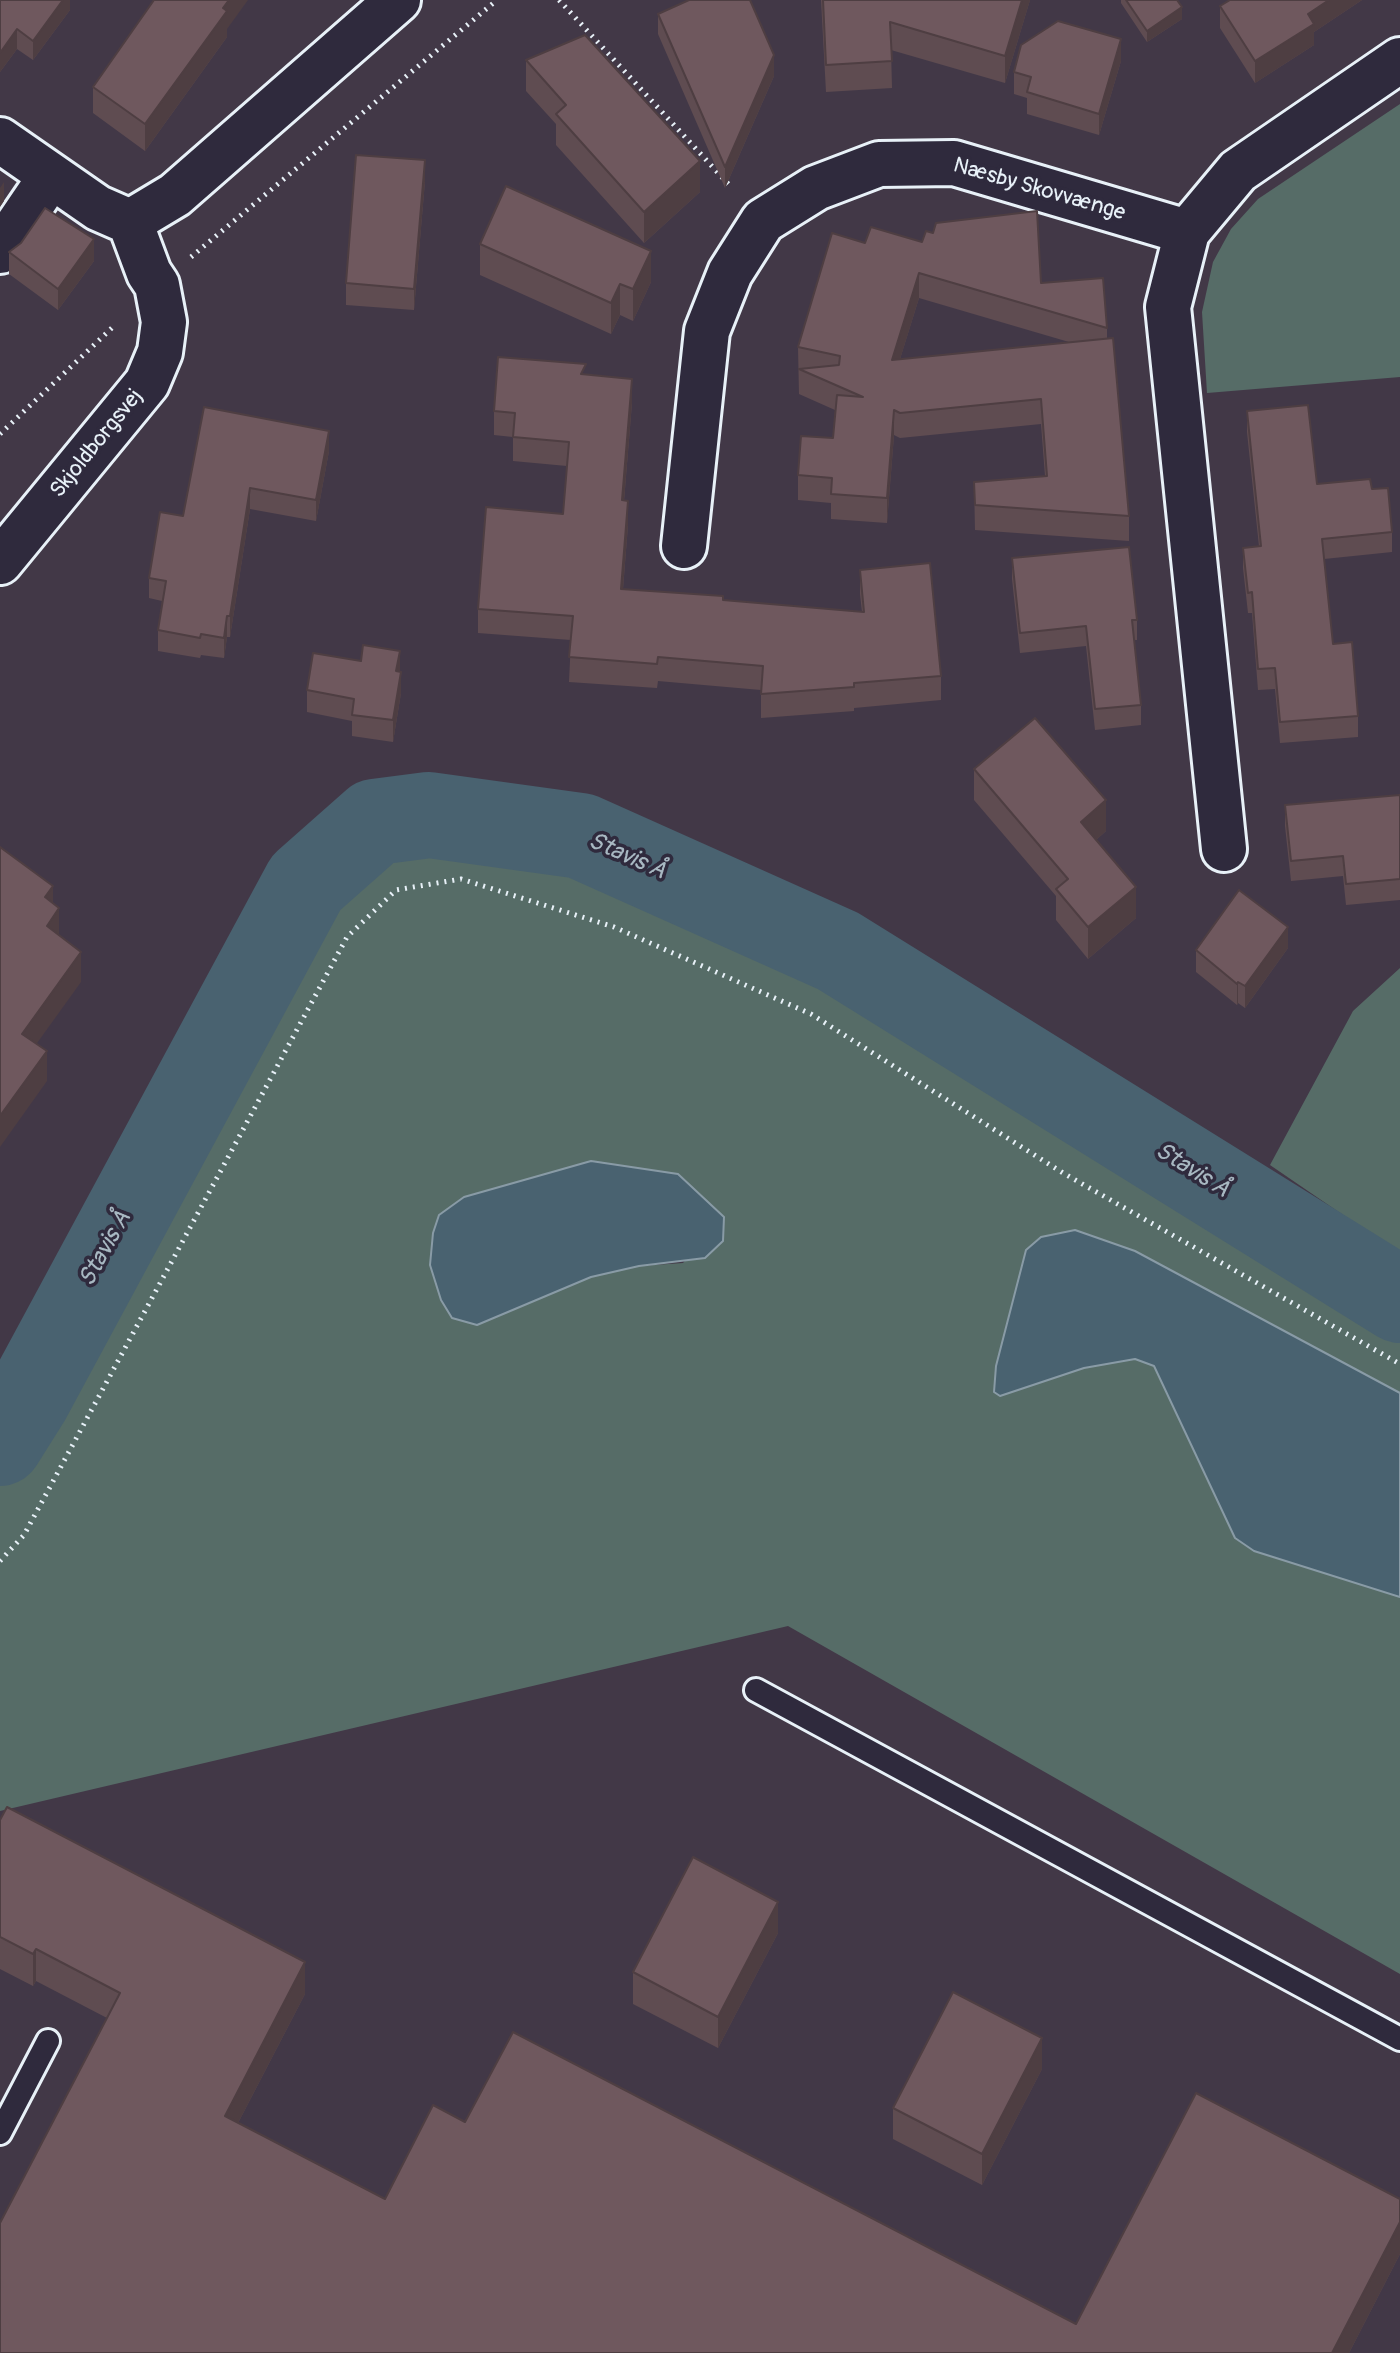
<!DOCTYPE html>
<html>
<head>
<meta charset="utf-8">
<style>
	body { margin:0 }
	canvas { display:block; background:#423847 }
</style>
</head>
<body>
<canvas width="1400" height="2353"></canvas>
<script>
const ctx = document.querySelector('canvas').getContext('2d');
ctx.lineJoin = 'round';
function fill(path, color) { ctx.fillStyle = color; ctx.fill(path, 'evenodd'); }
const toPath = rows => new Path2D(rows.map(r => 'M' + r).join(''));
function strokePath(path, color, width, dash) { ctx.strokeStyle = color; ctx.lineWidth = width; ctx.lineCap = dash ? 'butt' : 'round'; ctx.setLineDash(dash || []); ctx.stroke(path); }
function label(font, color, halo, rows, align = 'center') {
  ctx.font = font + ' Pangolin,sans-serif'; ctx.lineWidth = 7; ctx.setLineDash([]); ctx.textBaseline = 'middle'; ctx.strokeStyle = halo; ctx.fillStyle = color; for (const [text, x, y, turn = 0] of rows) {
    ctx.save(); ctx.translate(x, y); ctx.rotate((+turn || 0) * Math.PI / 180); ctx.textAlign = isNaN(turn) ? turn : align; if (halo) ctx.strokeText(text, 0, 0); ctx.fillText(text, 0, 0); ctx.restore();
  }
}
const green = toPath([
	[1400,104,1400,377,1207,393,1202,312,1213,262,1231,229,1258,199],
	[448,833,548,855,625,886,876,1012,1400,1332,1400,1393,1135,1251,1026,1250,996,1366,994,1392,1084,1368,1135,1359,1154,1366,1236,1538,1254,1551,1400,1597,1400,1974,788,1626,0,1811,0,1480,279,976,321,914,359,869,401,838],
	[591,1161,678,1175,724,1217,683,1263,639,1266,591,1277,477,1325],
	[1400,968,1400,1254,1270,1165,1353,1011]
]);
const water = toPath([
	[591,1161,678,1174,724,1217,723,1241,705,1258,639,1266,591,1277,477,1325,452,1318,441,1300,430,1265,433,1233,439,1215,464,1197,591,1161],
	[1075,1230,1135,1251,1400,1393,1400,1597,1254,1551,1235,1538,1154,1366,1135,1359,1084,1368,1000,1396,994,1392,996,1366,1026,1250,1041,1237,1075,1230]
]);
const river = toPath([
	[0,1443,27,1400,306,883,375,822,429,815,581,836,838,951,1400,1300]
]);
const path = toPath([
	[559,0,732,188],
	[191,257,497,0],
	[0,434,115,325],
	[0,1561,24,1535,347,937,396,890,461,879,614,927,811,1014,1063,1173,1400,1364]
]);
const lane = toPath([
	[756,1690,1400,2039],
	[0,2133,48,2041]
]);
const street = toPath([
	[0,140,98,208,130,222,175,195,398,0],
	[0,251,51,176],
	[684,546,707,331,730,273,763,221,816,188,879,164,954,163,1187,232],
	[0,562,147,383,160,352,164,322,157,285,149,273,130,222],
	[1224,849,1168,307,1187,232,1238,171,1400,60]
]);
const wall = toPath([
	[0,0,70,0,70,10,33,60,17,49,0,72],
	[821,0,1030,0,1005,83,891,50,892,88,826,92],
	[1121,0,1177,0,1182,19,1147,42,1121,3],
	[1230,0,1362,0,1314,32,1314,45,1255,83,1220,28,1220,6],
	[658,14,774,76,725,188,658,34],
	[227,29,227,37,145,151,93,113,93,87],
	[526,60,700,192,644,243,556,145,556,124,526,91],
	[1121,61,1099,135,1027,114,1027,98,1014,94,1014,72],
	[425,181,414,310,346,305,346,283],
	[865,243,1041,283,1107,328,1107,338,1129,516,1129,541,975,530,974,482,1045,476,1041,424,900,438,894,435,887,523,831,519,831,503,798,500,798,475,833,438,835,410,799,394,798,347],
	[919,298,1069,342,900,359],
	[480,244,651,282,633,321,620,315,611,334,480,275],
	[9,252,94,261,58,310,9,274],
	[586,375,632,403,624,501,628,525,623,589,723,600,862,612,860,594,860,570,941,676,941,700,854,708,854,711,761,718,761,690,658,681,657,688,569,682,571,640,478,633,478,609,563,514,567,466,513,461,513,437,494,435,494,411],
	[1247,411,1317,484,1372,489,1392,532,1392,552,1324,559,1333,644,1358,716,1358,737,1280,743,1275,689,1258,690,1252,613,1248,613,1243,568,1243,548,1259,546,1247,432],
	[329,451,316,521,250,509,230,637,227,637,224,658,201,655,200,658,158,651,158,630,162,601,149,598,149,578,183,516],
	[1012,558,1137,620,1137,640,1134,640,1141,705,1141,725,1095,730,1086,646,1020,653,1012,579],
	[400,671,401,693,393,742,352,736,352,721,307,712,307,690],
	[974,769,1106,831,1096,840,1136,918,1088,959,1056,920,1056,896,974,800],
	[1400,795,1400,900,1346,905,1343,876,1291,881,1285,826,1285,805],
	[1288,948,1245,1008,1238,1003,1237,1005,1196,972,1196,950],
	[0,1820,305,1994,238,2123,385,2199,465,2122,1076,2324,1400,2199,1400,2254,1349,2353,0,2353,107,2018,36,1981,33,1986,0,1969],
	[778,1933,718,2048,633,2004,633,1972],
	[1042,2069,982,2185,893,2139,893,2108]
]);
const shadedWall = toPath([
	[63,0,70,0,70,10,33,60,33,41],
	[229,0,248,0,227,29,227,37,145,151,145,124],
	[1022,0,1030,0,1005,83,1005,56],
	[1329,0,1362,0,1314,32,1314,45,1255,83,1255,61,1308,14],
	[1182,7,1182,19,1147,42,1147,31],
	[17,29,17,49,0,72,0,53],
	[1121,39,1121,61,1099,135,1099,114],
	[774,55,774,76,725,188,725,167],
	[425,160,425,181,414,310,414,289],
	[700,161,700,192,644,243,644,212],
	[4,182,4,201,0,207,0,188],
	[94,239,94,261,58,310,58,289],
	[651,251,651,282,633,321,633,289],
	[919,273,919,298,892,385,892,360],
	[620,284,620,315,611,334,611,303],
	[632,379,632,403,622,525,622,500],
	[894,410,894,435,887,523,887,498],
	[329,431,329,451,316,521,316,500],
	[250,488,250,509,230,637,230,616],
	[628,501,628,525,621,613,621,589],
	[227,616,227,637,224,658,224,638],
	[400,651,400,673,396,671],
	[401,672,401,693,393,742,393,720],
	[1106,800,1106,831,1081,854,1081,822],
	[53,886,53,916,45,897],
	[1136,887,1136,918,1088,959,1088,927],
	[59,908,59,939,47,926],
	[1288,927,1288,948,1245,1008,1245,986],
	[81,952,81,982,22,1064,22,1034],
	[1238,982,1238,1003,1237,1005,1237,984],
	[47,1051,47,1081,0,1147,0,1116],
	[778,1902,778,1933,718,2048,718,2017],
	[36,1949,36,1981,33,1986,33,1954],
	[305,1962,305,1994,225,2148,225,2116],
	[1042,2038,1042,2069,982,2185,982,2154],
	[1400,2222,1400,2254,1349,2353,1332,2353]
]);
const building = toPath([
	[0,0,63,0,33,41,17,29,0,53,0,0],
	[154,0,229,0,223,8,227,11,145,124,93,87,154,0],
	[689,0,750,0,774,55,725,167,658,14,689,0],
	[823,0,1022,0,1005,56,890,22,892,61,826,65,823,0],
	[1126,0,1177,0,1182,7,1147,31,1126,0],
	[1230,0,1329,0,1308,14,1314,24,1255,61,1220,6,1230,0],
	[1058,21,1121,39,1099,114,1027,92,1031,77,1014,72,1021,45,1058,21],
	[585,35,700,161,644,212,556,114,566,105,526,60,585,35],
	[356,155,425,160,414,289,346,283,356,155],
	[506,186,651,251,633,289,620,284,611,303,480,244,506,186],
	[45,208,94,239,58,289,9,252,21,243,45,208],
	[1037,211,1041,283,1103,278,1107,328,919,273,892,360,1113,338,1129,516,975,505,974,482,1047,476,1041,399,900,413,894,410,887,498,831,494,832,478,798,475,801,436,833,438,837,395,863,397,799,369,839,365,840,356,798,347,832,233,865,243,871,227,922,242,926,231,933,233,936,223,1037,211],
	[498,357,586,364,581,374,632,379,622,500,628,501,621,589,723,596,723,600,864,612,860,570,930,563,941,676,854,683,854,687,761,694,763,666,658,657,657,664,569,657,573,616,478,609,486,507,563,514,569,442,513,437,515,413,494,411,498,357],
	[1308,405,1317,484,1370,479,1372,489,1388,488,1392,532,1322,539,1333,644,1352,642,1358,716,1280,722,1275,668,1258,669,1252,592,1248,593,1243,548,1261,546,1247,411,1308,405],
	[204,407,329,431,316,500,250,488,230,616,227,616,224,638,201,634,200,638,158,630,166,581,149,578,160,512,183,516,204,407],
	[1129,547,1137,620,1132,620,1141,705,1095,709,1086,626,1020,633,1012,558,1129,547],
	[363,645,400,651,396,671,401,672,393,720,352,715,354,699,307,690,313,653,361,661,363,645],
	[1035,718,1106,800,1081,822,1136,887,1088,927,1056,889,1068,879,974,769,1035,718],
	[1400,795,1400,879,1346,884,1343,856,1291,861,1285,805,1400,795],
	[0,847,53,886,45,897,59,908,47,926,81,952,22,1034,47,1051,0,1116,0,847],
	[1239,890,1288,927,1245,986,1238,982,1237,984,1196,950,1239,890],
	[7,1807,305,1962,225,2116,385,2199,433,2105,465,2122,513,2032,1076,2324,1196,2093,1400,2199,1400,2222,1332,2353,0,2353,0,2223,120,1993,36,1949,33,1954,0,1937,0,1820,7,1807],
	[693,1857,778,1902,718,2017,633,1972,693,1857],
	[953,1992,1042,2038,982,2154,893,2108,953,1992]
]);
const streetNames = [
	["Næsby Skovvænge",1039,190,16],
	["Skjoldborgsvej",97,444,-51]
];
const waterNames = [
	["Stavis Å",627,857,24],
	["Stavis Å",1192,1171,32],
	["Stavis Å",106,1249,-61]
];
fill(green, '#566c67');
fill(water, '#496270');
strokePath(water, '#899ba6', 2);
strokePath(river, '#496270', 86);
strokePath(lane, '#e8f1f8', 28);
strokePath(street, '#e8f1f8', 50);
strokePath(path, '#e8f1f8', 5, [2, 6]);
strokePath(lane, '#2f2a3d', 22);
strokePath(street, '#2f2a3d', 44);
fill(wall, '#5f4c51');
fill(shadedWall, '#4e3e42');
fill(building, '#6f585e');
strokePath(building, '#4e3e42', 2);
label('22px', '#e8f1f8', '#2f2a3d', streetNames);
label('italic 24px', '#a8b8c2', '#2f2a3d', waterNames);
</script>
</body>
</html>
